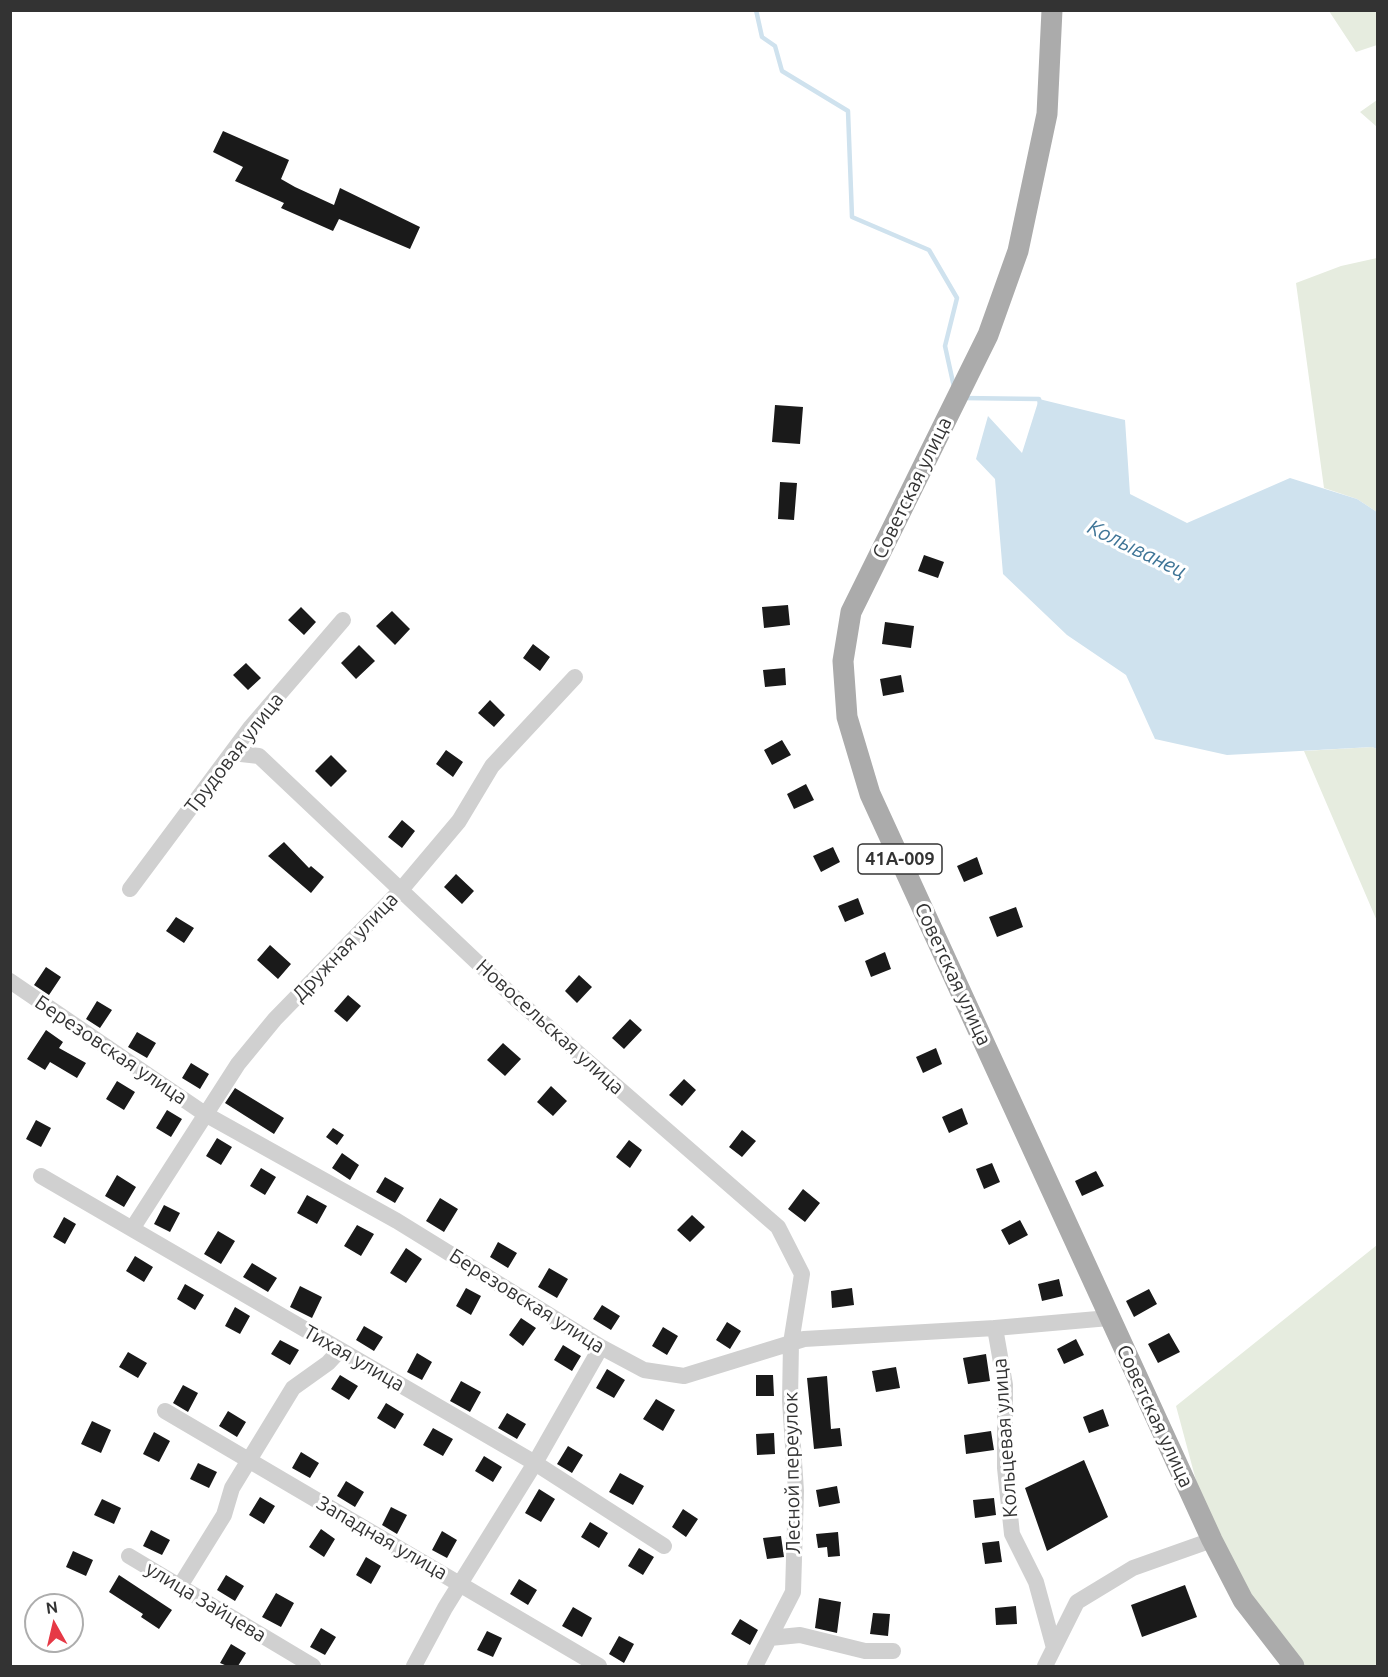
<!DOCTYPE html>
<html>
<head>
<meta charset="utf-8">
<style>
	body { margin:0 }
	#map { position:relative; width:1388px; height:1677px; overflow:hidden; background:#fff; font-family:Ubuntu,sans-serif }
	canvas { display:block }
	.frame { position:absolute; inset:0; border:12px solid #333; pointer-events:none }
	.north { position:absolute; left:24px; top:1593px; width:60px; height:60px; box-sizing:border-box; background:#fff; border:2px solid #adadad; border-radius:50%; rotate:352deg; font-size:16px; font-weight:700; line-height:24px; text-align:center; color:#333 }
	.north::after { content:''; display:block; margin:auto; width:21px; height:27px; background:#e63946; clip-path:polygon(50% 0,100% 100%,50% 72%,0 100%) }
</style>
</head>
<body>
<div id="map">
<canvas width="1388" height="1677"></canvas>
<div class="frame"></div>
<div class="north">N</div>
</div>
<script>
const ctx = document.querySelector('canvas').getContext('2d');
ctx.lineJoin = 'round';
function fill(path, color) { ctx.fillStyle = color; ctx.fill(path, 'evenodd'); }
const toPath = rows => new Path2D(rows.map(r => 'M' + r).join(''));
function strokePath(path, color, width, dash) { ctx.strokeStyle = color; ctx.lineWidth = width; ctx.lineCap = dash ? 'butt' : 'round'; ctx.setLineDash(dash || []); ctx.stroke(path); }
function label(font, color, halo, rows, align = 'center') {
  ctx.font = font + ' Ubuntu,sans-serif'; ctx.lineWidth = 6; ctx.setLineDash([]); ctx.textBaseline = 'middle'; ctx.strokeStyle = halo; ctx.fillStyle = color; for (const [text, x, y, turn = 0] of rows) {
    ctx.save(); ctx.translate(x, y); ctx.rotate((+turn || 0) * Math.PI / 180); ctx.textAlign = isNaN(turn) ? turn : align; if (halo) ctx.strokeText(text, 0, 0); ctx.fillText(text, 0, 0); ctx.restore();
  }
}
const green = toPath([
	[1329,11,1377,11,1377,45,1356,52],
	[1377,100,1377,127,1360,112],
	[1377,258,1377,512,1357,499,1324,488,1296,283,1341,266],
	[1372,747,1377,749,1377,921,1304,751],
	[1377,1245,1377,1666,1294,1666,1212,1540,1176,1406]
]);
const water = toPath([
	[1039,399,1125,420,1130,494,1187,523,1290,478,1357,499,1377,512,1377,749,1372,747,1227,755,1155,739,1126,675,1067,635,1003,574,995,479,976,459,988,416,1022,453]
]);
const stream = toPath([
	[756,10,762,37,775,46,782,71,848,111,852,217,929,250,957,298,945,346,954,387],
	[962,398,1039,399,1040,404]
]);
const building = toPath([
	[223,131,289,160,281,179,295,187,334,205,340,188,420,227,410,249,339,219,333,231,281,208,284,203,235,181,243,167,213,152],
	[775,405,803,407,800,444,772,442],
	[780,482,797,483,794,520,778,519],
	[924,555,944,562,938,578,918,571],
	[788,605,790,625,764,628,762,607],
	[301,607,316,622,304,635,288,620],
	[392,611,410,629,395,645,376,626],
	[885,622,914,626,911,648,882,644],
	[533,644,550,657,540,671,523,658],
	[359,645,375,661,356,679,341,663],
	[246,663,261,678,248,690,233,675],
	[785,668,786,685,765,687,763,670],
	[901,675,904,692,883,696,880,679],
	[490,700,505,715,494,727,478,713],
	[782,740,791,755,772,765,764,750],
	[446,750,463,762,453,777,436,764],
	[331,755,347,771,331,787,315,771],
	[806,784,814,800,794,809,787,794],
	[402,820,415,831,402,848,388,837],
	[284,842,309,868,311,866,324,877,311,893,268,856],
	[833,847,840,862,821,872,813,856],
	[977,857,983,874,964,882,957,866],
	[456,874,474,891,462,904,444,887],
	[858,898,864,914,845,922,838,906],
	[1016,907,1023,927,997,937,989,917],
	[176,917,194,928,184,943,166,931],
	[270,945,291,964,278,979,257,960],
	[885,952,891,969,871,977,865,961],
	[46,967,61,977,49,995,34,985],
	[579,975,592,987,577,1003,565,991],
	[348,995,361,1006,347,1022,334,1011],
	[97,1001,112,1010,100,1028,86,1019],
	[630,1019,642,1030,624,1049,612,1038],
	[46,1030,63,1042,59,1048,86,1063,77,1078,50,1062,45,1070,27,1059],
	[137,1032,156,1043,147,1058,128,1047],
	[503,1043,521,1059,505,1076,487,1060],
	[936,1048,942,1064,923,1073,916,1057],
	[191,1063,209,1074,200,1089,182,1078],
	[684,1079,696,1090,682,1106,669,1095],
	[117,1081,135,1092,124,1110,106,1099],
	[551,1086,567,1101,553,1116,537,1102],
	[235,1088,284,1118,274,1134,225,1103],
	[962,1108,968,1124,949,1133,942,1117],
	[167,1110,182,1119,171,1137,156,1128],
	[36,1120,51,1128,41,1147,26,1139],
	[333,1128,344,1135,337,1145,326,1137],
	[742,1130,756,1141,742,1157,729,1147],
	[217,1138,232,1147,221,1165,206,1156],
	[629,1140,642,1150,630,1168,616,1157],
	[342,1153,359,1165,350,1180,332,1168],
	[992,1163,1000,1182,984,1189,976,1169],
	[261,1168,276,1177,265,1195,250,1186],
	[1096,1171,1104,1186,1082,1196,1075,1181],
	[117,1175,136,1187,124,1207,105,1196],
	[385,1177,404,1188,395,1203,376,1192],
	[803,1189,820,1203,805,1222,788,1209],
	[307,1195,327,1206,317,1224,297,1213],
	[440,1198,458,1209,444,1232,426,1221],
	[164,1205,180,1213,170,1232,154,1224],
	[692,1215,705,1227,690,1242,677,1230],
	[64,1217,76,1224,65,1244,53,1237],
	[1020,1220,1028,1235,1009,1245,1001,1230],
	[357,1225,374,1234,361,1256,344,1246],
	[218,1231,235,1241,221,1264,204,1254],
	[498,1242,517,1253,508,1268,490,1257],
	[406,1248,422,1259,406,1283,390,1273],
	[135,1256,153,1267,144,1282,126,1271],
	[252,1263,277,1278,268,1292,243,1277],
	[549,1268,568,1279,557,1298,538,1287],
	[1059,1279,1063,1296,1042,1301,1038,1284],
	[185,1284,204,1295,195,1310,177,1299],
	[300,1286,322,1297,312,1318,290,1307],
	[466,1288,481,1296,471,1315,456,1306],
	[852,1288,854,1305,832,1308,831,1291],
	[1149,1289,1157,1304,1134,1317,1126,1301],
	[602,1305,620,1316,611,1330,593,1319],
	[235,1307,250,1316,240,1334,225,1326],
	[521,1318,536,1328,523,1346,509,1335],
	[727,1322,741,1331,730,1349,716,1340],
	[364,1326,383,1337,374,1351,356,1340],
	[663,1327,678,1336,667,1355,652,1346],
	[1169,1333,1180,1352,1158,1363,1148,1344],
	[1076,1339,1084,1355,1064,1364,1057,1349],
	[280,1340,299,1350,290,1365,271,1354],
	[563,1345,581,1356,572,1371,554,1360],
	[128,1352,147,1363,138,1378,119,1367],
	[417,1353,432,1362,422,1380,407,1372],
	[986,1354,990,1381,968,1384,963,1358],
	[896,1367,900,1388,876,1392,872,1371],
	[607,1369,625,1380,614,1398,596,1388],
	[340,1375,358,1386,349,1400,331,1389],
	[756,1375,773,1375,774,1396,756,1396],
	[827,1376,831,1429,840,1428,842,1446,814,1449,807,1378],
	[461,1381,481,1392,470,1412,450,1401],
	[183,1385,198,1393,188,1412,173,1403],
	[656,1399,675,1410,663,1431,643,1419],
	[386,1403,404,1414,395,1429,377,1418],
	[1103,1409,1109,1426,1089,1433,1083,1417],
	[228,1411,246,1422,237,1437,219,1426],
	[507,1413,526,1424,517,1439,498,1428],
	[92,1421,111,1430,101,1453,81,1444],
	[433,1428,453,1439,443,1456,423,1445],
	[991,1431,994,1450,966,1454,964,1435],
	[154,1432,170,1441,159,1462,143,1454],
	[774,1433,775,1454,757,1455,756,1434],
	[568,1446,583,1455,572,1473,557,1464],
	[301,1452,319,1463,310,1478,292,1468],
	[484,1456,502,1467,493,1482,475,1471],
	[1084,1460,1108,1517,1047,1551,1025,1488],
	[198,1463,217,1472,209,1488,190,1479],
	[620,1473,644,1486,633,1505,609,1492],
	[346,1481,364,1492,355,1507,337,1496],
	[837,1486,840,1503,819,1507,816,1490],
	[539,1489,555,1499,541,1522,525,1513],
	[260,1497,275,1506,264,1524,249,1515],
	[994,1498,996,1515,975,1518,973,1500],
	[102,1499,121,1508,114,1524,94,1515],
	[391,1507,407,1515,397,1534,382,1525],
	[683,1509,698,1519,686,1537,672,1527],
	[590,1522,608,1533,599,1548,581,1537],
	[321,1529,335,1539,324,1557,309,1547],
	[151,1530,170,1540,162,1555,143,1546],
	[442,1531,457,1540,447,1558,432,1550],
	[838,1532,840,1556,828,1557,827,1547,818,1548,816,1534],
	[781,1536,784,1557,767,1559,763,1538],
	[999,1541,1002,1562,985,1564,982,1543],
	[639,1548,654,1557,643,1575,628,1566],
	[73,1551,93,1560,86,1576,66,1567],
	[366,1557,381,1566,371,1584,356,1575],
	[119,1575,172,1610,159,1629,141,1617,143,1614,109,1592],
	[226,1575,244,1586,235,1601,217,1590],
	[519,1579,537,1590,528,1605,510,1594],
	[1185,1585,1197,1617,1142,1637,1131,1605],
	[276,1593,294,1603,281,1627,262,1617],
	[819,1598,841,1602,837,1633,815,1628],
	[1016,1606,1017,1624,996,1625,995,1608],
	[573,1607,592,1618,582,1637,562,1626],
	[873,1613,890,1614,888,1636,870,1634],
	[740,1619,758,1630,750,1645,731,1634],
	[321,1628,336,1637,325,1655,310,1647],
	[487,1631,502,1638,493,1657,477,1650],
	[619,1636,634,1644,624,1663,609,1654],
	[231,1644,246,1653,238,1666,227,1666,220,1663]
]);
const minor = toPath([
	[232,753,259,756,517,1000,778,1227,802,1274,791,1343,790,1401,796,1491,793,1592,755,1666],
	[130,889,250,728,343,620],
	[10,981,205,1114,397,1221,601,1347,644,1370,684,1376,804,1339,995,1328,1109,1318],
	[41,1176,535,1463,664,1546],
	[132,1229,238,1064,275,1019,400,891,459,821,492,766,575,677],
	[995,1328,1005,1385,1005,1468,1012,1534,1036,1582,1054,1648],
	[165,1411,599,1666],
	[129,1556,313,1666],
	[180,1586,224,1515,232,1488,293,1388,328,1363,340,1350],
	[770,1638,800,1635,865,1651,893,1651],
	[414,1666,445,1608,535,1463,601,1347],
	[1045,1666,1077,1602,1133,1568,1212,1540]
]);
const major = toPath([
	[1052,10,1047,114,1018,251,988,335,851,612,843,661,847,717,870,794,1212,1540,1243,1600,1294,1666]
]);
const shields = [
	[900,859,84]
];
const shieldNames = [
	["41А-009",900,859]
];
const streetNames = [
	["Советская улица",912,488,-64],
	["Трудовая улица",234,753,-52],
	["Дружная улица",345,947,-46],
	["Советская улица",953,974,65],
	["Новосельская улица",550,1027,42],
	["Березовская улица",111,1050,34],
	["Березовская улица",527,1301,32],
	["Тихая улица",354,1358,30],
	["Советская улица",1155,1416,65],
	["Кольцевая улица",1005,1438,-94],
	["Лесной переулок",792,1473,-91],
	["Западная улица",382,1538,30],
	["улица Зайцева",206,1602,31]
];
const waterNames = [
	["Колыванец",1137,549,26]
];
fill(green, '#e6ecdf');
fill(water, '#cfe2ee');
strokePath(stream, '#cfe2ee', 4.5);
fill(building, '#1a1a1a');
strokePath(minor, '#d0d0d0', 16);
strokePath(major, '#ababab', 21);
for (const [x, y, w] of shields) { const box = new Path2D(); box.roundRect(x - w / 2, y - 15, w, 30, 4.5); ctx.fillStyle = '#fff'; ctx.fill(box); strokePath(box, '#333', 1.5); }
label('bold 18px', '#333', null, shieldNames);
label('20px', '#333', '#fff', streetNames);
label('italic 21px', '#3f7597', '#fff', waterNames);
</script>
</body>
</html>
